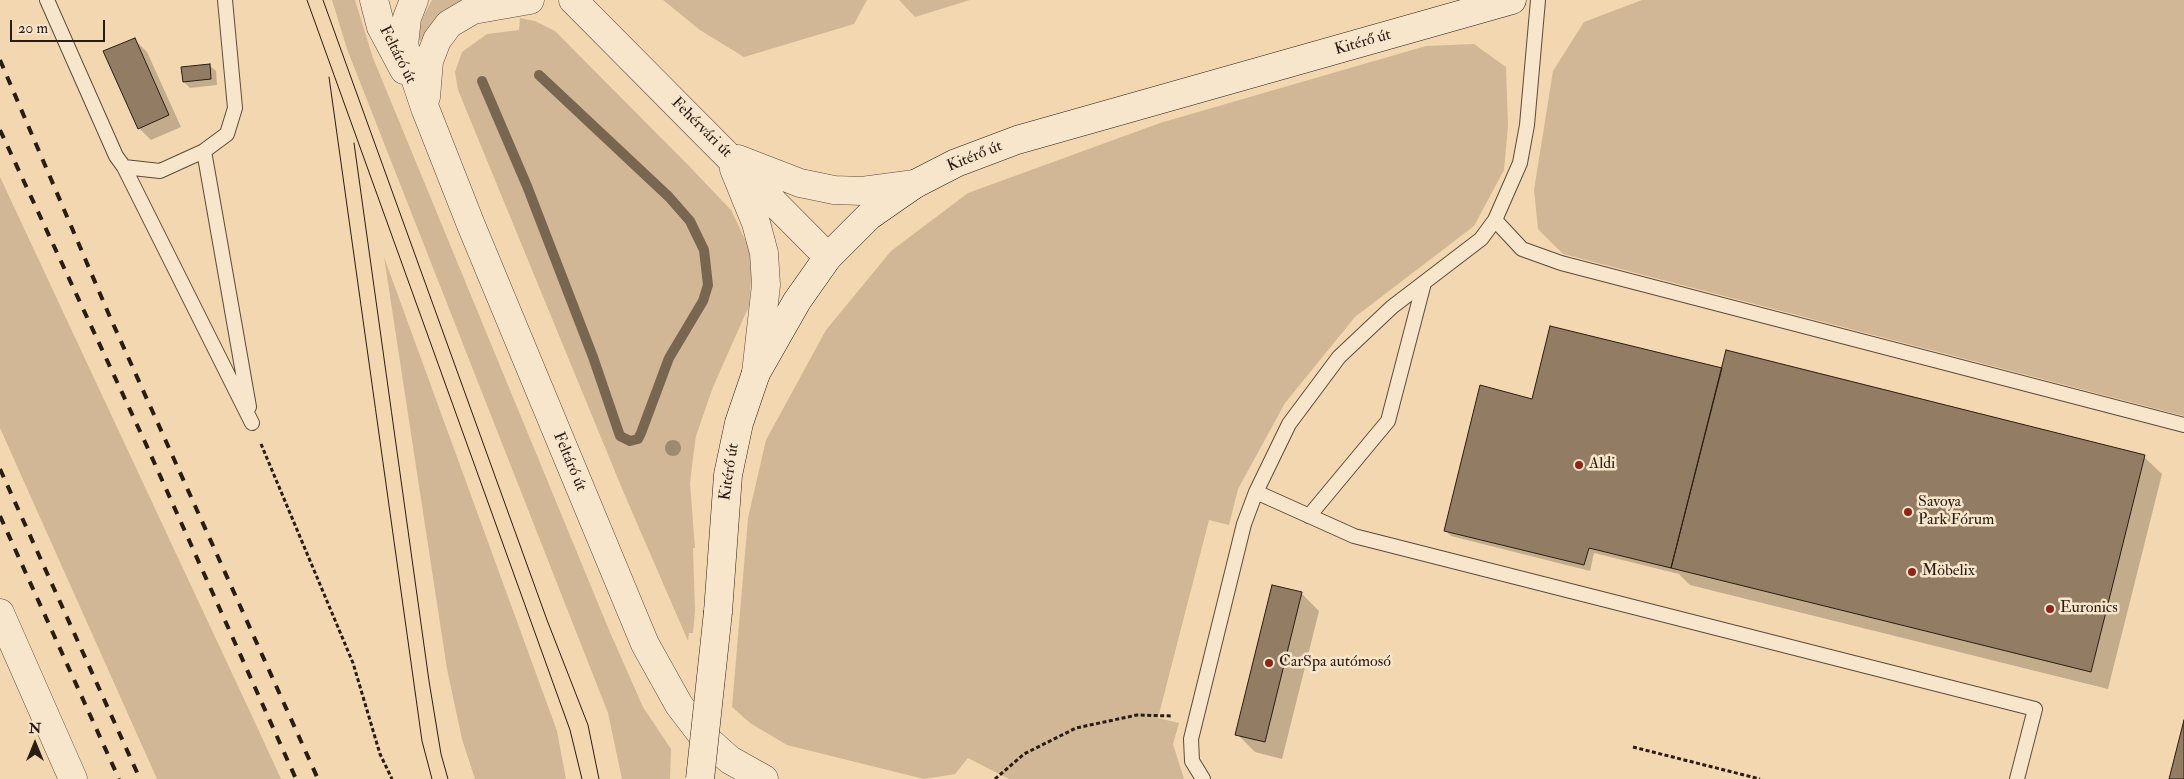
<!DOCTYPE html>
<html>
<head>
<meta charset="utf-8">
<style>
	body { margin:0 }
	#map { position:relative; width:2184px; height:779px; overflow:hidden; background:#f3d7b0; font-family:"IM FELL Double Pica",serif }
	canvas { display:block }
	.north { position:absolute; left:10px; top:719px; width:50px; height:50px; -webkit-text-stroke:4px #f7e5cc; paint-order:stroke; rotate:0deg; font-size:14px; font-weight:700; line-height:20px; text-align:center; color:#291c12 }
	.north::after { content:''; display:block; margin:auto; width:18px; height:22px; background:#291c12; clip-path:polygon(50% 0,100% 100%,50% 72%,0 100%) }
	.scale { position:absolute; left:10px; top:20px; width:95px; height:22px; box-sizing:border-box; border:2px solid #291c12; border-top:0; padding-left:6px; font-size:15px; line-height:18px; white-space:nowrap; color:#291c12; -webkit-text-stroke:4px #f7e5cc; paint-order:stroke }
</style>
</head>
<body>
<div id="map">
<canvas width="2184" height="779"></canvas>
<div class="north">N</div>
<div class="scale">20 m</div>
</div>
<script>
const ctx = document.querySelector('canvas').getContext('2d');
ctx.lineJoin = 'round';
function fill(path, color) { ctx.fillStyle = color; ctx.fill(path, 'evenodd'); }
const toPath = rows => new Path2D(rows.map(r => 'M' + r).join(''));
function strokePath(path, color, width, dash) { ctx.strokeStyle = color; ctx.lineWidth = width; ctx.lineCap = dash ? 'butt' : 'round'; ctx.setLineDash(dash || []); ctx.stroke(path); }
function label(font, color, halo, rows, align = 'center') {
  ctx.font = font + ' "IM FELL Double Pica",serif'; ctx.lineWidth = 5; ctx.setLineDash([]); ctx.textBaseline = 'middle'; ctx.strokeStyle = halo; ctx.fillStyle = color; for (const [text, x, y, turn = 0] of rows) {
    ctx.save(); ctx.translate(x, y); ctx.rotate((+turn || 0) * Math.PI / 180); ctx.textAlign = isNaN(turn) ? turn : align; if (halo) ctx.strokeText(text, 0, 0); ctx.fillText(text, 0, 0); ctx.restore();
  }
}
const green = toPath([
	[332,0,355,0,373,58,609,630,643,707,671,749,670,779,622,779,608,713,347,49],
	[432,0,465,0,420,41,417,36,423,17],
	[663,0,867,0,854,24,744,57,700,30],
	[899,0,970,0,915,17],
	[1642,0,2184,0,2184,416,1563,254,1538,229,1534,190,1553,71,1584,22],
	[520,18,535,21,555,31,689,166,731,210,750,250,752,266,749,306,713,387,696,436,693,458,690,483,695,548,693,548,695,611,693,633,689,633,688,641,623,491,458,90,455,72,462,52,487,34,519,30],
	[1474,44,1506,67,1508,126,1504,170,1474,226,1355,317,1285,403,1238,489,1229,525,1209,520,1158,718,1179,723,1173,744,1184,779,1009,779,968,758,955,774,924,779,787,745,750,723,732,707,748,518,766,440,826,330,891,251,968,193,1160,123,1426,46],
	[0,177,252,716,281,779,157,779,0,428],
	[384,257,557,731,566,779,475,779,462,739,447,669]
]);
const shadow = toPath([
	[134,39,147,52,181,127,151,140,139,128],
	[209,65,216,71,217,85,190,88,184,82,183,68],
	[1722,370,2144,457,2162,474,2108,689,1690,585,1679,574,1594,553,1590,571,1451,536,1445,530,1533,400],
	[1301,593,1319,611,1282,759,1255,752,1237,734]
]);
const stream = toPath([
	[482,81,527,186,593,357,620,436,630,441,638,439,641,433,669,358,703,301,708,285,704,250,690,221,669,197,539,75]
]);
const building = toPath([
	[135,38,169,115,138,129,103,51,135,38],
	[210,64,211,79,183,82,181,67,210,64],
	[1550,326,1722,368,1671,568,1589,548,1584,565,1444,531,1480,385,1532,399,1550,326],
	[1726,350,2145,455,2091,672,1671,568,1726,350],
	[1272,585,1302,592,1265,742,1235,735,1272,585],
	[2184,720,2184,779,2169,779,2184,720]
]);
const path = toPath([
	[261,444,353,663,380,754,392,779],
	[1633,747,1760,779],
	[995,779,1024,754,1076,728,1137,715,1173,716]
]);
const service = toPath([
	[47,0,116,156,124,167,160,171,204,151,227,134,235,108,225,0],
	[204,151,249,407],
	[124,167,252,423],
	[1495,220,1522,249,1561,263,2184,425],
	[1256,492,1354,536,2035,709,2017,779],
	[1309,516,1388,421,1424,283],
	[1203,779,1192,761,1191,739,1244,524,1256,492,1289,424,1339,357,1392,307,1481,239,1495,220,1520,163,1527,125,1538,0]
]);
const minor = toPath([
	[374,0,381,27,404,70],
	[414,0,407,18,404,45,425,108,471,225,645,644,679,705,702,735,730,760,764,779],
	[426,97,429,61,437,40,449,24,473,10,530,0],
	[0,613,73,779]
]);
const tertiary = toPath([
	[573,0,828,257],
	[738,159,800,183,834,190,862,191,915,184],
	[734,169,756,223,764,253,766,285,756,373]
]);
const secondary = toPath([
	[718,612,728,475,739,423,756,373,797,301,828,257,869,216,915,184,956,163,1017,140,1512,0]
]);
const tram = toPath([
	[307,0,570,730,582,779],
	[323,0,547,620,588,725,599,779],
	[329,77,422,741,432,779],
	[354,143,429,681,441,754,448,779]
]);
const rail = toPath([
	[0,60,110,317,318,779],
	[0,130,145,442,296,779],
	[0,469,140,779],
	[0,516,119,779]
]);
const secondaryBridge = toPath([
	[700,779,718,612]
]);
const trees = [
	[673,448]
];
const markers = [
	[1579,465,5,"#8f2418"],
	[1908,512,5,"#8f2418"],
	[1912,572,5,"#8f2418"],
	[2050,609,5,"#8f2418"],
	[1269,663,5,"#8f2418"]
];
const streetNames = [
	["Kitérő út",1363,43,-16],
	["Feltáró út",397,55,63],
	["Fehérvári út",701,128,45],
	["Kitérő út",975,157,-22],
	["Feltáró út",569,462,67],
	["Kitérő út",730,472,-81]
];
const poiNames = [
	["Aldi",1589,465],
	["Savoya",1918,503],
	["Park Fórum",1918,521],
	["Möbelix",1922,572],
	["Euronics",2060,609],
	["CarSpa autómosó",1279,663]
];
fill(green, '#d1b795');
fill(shadow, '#0003');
strokePath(stream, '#796650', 10);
fill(building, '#927d64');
strokePath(building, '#291c12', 1);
strokePath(service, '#5c4b3a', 16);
strokePath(minor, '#5c4b3a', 29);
strokePath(tertiary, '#5c4b3a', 29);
strokePath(secondary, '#291c12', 29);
strokePath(path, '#291c12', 3, [4, 2.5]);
strokePath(service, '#f7e5cc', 14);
strokePath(minor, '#f7e5cc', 28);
strokePath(tertiary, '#f7e5cc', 28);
strokePath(secondary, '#f7e5cc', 28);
strokePath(tram, '#291c12', 1);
strokePath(rail, '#291c12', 4, [9, 9]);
strokePath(secondaryBridge, '#291c12', 29, []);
strokePath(secondaryBridge, '#f7e5cc', 28);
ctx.fillStyle = '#9f896f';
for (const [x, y] of trees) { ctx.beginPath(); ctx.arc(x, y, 8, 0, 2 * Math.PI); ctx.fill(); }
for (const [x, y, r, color] of markers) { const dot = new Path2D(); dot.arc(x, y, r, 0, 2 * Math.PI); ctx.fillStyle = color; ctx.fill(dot); strokePath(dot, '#f7e5cc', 2); }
label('16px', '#291c12', '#f7e5cc', streetNames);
label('16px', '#291c12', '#f7e5cc', poiNames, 'left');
</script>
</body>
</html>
